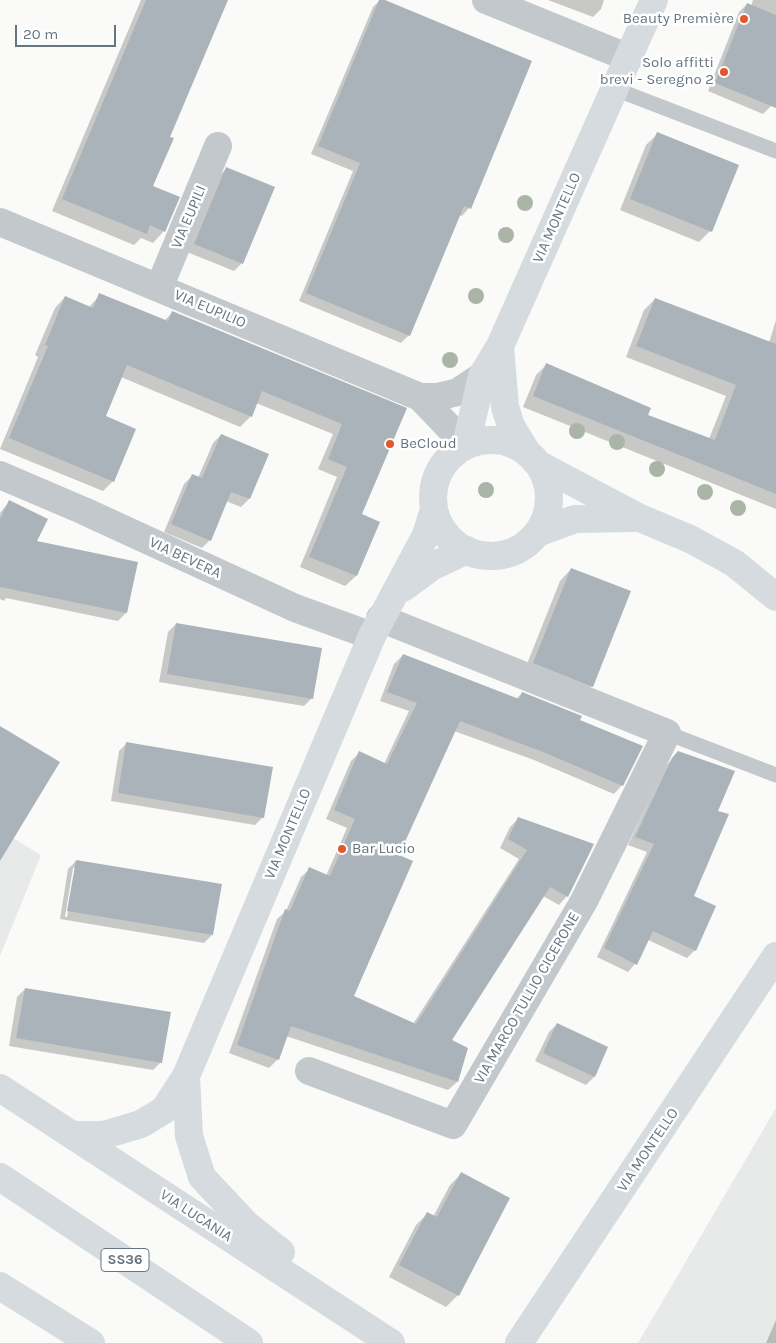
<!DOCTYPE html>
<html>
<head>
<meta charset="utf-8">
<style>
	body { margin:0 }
	#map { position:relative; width:776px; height:1343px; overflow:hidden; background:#fafaf8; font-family:Karla,sans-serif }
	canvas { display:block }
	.scale { position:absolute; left:15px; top:25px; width:101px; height:22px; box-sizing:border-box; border:2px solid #657683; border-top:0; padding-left:6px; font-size:15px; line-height:18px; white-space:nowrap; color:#657683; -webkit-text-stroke:4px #fff; paint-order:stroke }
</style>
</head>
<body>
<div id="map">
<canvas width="776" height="1343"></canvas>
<div class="scale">20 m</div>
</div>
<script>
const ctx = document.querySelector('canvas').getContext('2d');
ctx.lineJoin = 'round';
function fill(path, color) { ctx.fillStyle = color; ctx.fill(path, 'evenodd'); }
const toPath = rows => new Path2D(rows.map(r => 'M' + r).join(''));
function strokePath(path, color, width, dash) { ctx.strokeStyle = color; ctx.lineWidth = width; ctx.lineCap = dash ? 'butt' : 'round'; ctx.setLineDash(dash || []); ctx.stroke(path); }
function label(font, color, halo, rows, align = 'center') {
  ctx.font = font + ' Karla,sans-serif'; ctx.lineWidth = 5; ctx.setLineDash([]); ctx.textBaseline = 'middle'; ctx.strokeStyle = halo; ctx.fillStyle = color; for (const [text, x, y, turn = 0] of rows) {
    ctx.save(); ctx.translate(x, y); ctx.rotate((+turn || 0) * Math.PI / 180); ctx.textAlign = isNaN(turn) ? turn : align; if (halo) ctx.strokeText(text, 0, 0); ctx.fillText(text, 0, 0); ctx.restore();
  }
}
const built = toPath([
	[0,830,41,855,0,956],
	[776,1108,776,1343,638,1343]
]);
const shadow = toPath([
	[141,0,226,0,169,137,152,187,164,231,153,243,141,238,134,245,52,211],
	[380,0,382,0,469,208,462,216,459,215,409,335,401,343,299,301,353,171,311,154,373,7],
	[548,0,604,0,601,9,593,17],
	[753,0,776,0,776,106,771,106,763,114,708,91,739,12,747,4,751,6],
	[658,133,710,231,699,242,620,210,646,145],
	[227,168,242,263,234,271,187,252,219,176],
	[100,295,164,321,172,313,405,409,360,515,378,522,356,576,345,586,300,567,337,477,318,469,333,434,256,403,251,416,240,427,121,377,104,417,113,481,103,491,0,449,38,357,35,355,55,308,65,297,89,307],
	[655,299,769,343,776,320,776,509,523,407,536,375,547,364,647,416,709,439,726,396,626,357,644,310],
	[221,435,249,499,241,507,226,501,210,540,202,548,164,532,184,484,192,476,198,478,213,443],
	[9,502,36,542,126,613,118,621,6,598,4,601,0,599,0,513],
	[571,569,592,686,581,697,523,674,560,581],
	[176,624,312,698,304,706,159,682,168,632],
	[403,655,516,699,522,693,578,721,622,785,614,794,534,760,454,731,397,856,353,997,413,1024,519,859,500,848,510,827,518,819,567,896,559,905,543,896,450,1041,457,1082,448,1090,286,1036,278,1059,269,1068,229,1053,277,919,286,911,301,877,310,869,326,876,347,828,326,819,351,761,359,753,384,764,409,711,380,701,394,664],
	[127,743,263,817,255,825,111,801,119,751],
	[678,752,717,812,692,897,695,950,687,958,648,940,635,964,628,972,597,957,647,852,628,845,665,767],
	[76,861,212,935,204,943,60,919,68,869],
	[73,868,76,868,67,917,65,917],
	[25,989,161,1062,153,1070,9,1046,17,997],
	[557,1024,607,1047,594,1077,586,1085,535,1061,549,1032],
	[462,1173,458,1295,446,1307,389,1277,416,1225,428,1213,433,1217,450,1185],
	[776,1320,776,1343,766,1343]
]);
const building = toPath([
	[146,0,228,0,170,137,174,138,153,186,180,197,165,232,150,225,147,234,62,199],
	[379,0,385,0,532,61,471,209,464,206,410,336,306,293,360,163,318,146],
	[747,3,776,15,776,108,715,83],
	[657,132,739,165,712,232,630,199],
	[226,167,275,187,243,264,194,244],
	[99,293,168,321,172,311,407,408,362,514,380,522,357,576,309,557,347,467,328,459,342,424,262,391,252,417,127,365,106,416,136,429,114,482,9,438,48,346,45,345,65,296,93,308],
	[655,298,776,344,776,494,533,396,546,363,651,408,648,415,715,440,736,385,636,346],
	[221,434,269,454,250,499,231,492,211,541,171,524,192,474,202,478],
	[9,500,48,519,37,541,138,562,127,613,0,587,0,519],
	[571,568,631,591,593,687,533,663],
	[176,623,322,648,313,699,167,674],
	[403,654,519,699,522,692,582,716,580,720,643,746,623,786,543,752,460,721,399,855,413,861,354,996,416,1024,527,850,508,839,518,817,594,844,568,897,550,887,452,1040,468,1048,458,1082,291,1026,279,1060,237,1045,285,909,290,911,309,867,330,876,355,819,334,810,359,751,387,764,417,703,387,692],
	[0,726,60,762,0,861],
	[126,742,273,767,264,818,118,793],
	[678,751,735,771,718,811,729,814,694,896,716,906,696,951,653,931,637,965,604,948,654,844,635,837,672,758],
	[76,860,222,884,213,935,67,911],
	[25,988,171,1012,162,1063,16,1038],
	[557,1023,608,1047,595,1077,543,1053],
	[461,1172,510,1198,459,1296,399,1265,427,1212,437,1217]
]);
const lane = toPath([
	[615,89,776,151],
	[667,733,776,775]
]);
const street = toPath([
	[486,0,629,58],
	[0,222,420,397,437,397,458,392,482,376],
	[159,288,218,146],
	[420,397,466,445],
	[0,475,84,511,295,608,372,636],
	[309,1071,453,1125,584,901,667,733,380,618]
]);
const secondary = toPath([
	[500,346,505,407,511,426,527,452],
	'433 498a58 58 0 1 1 116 0a58 58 0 1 1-116 0Z',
	[466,445,482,376,500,346,654,0],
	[538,464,640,518,690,539,734,563,776,597],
	[537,533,575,519,633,518],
	[403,588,433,566,467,550],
	[186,1076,189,1136,202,1177,247,1225,281,1252],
	[0,1088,391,1343],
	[72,1135,104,1135,141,1124,164,1110,186,1076,372,636,426,535,434,509],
	[519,1343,776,956]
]);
const highway = toPath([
	[0,1177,249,1343],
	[0,1286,91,1343]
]);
const trees = [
	[525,203],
	[506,235],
	[476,296],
	[450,360],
	[577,431],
	[617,442],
	[657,469],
	[486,490],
	[705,492],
	[738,508]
];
const markers = [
	[744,19,5,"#e4572e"],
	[724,72,5,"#e4572e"],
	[390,444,5,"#e4572e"],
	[342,849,5,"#e4572e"]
];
const shields = [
	[125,1260,48]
];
const shieldNames = [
	["SS36",125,1260]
];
const poiNames = [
	["Beauty Première",734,19],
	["Solo affitti",714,63],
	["brevi - Seregno 2",714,80],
	["BeCloud",400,444,"left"],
	["Bar Lucio",352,849,"left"]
];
const streetNames = [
	["VIA EUPILI",189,217,-67],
	["VIA MONTELLO",557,218,-66],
	["VIA EUPILIO",210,309,23],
	["VIA BEVERA",185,558,25],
	["VIA MONTELLO",288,834,-67],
	["VIA MARCO TULLIO CICERONE",527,998,-60],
	["VIA MONTELLO",648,1150,-56],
	["VIA LUCANIA",196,1216,33]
];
fill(built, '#e8e9e9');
fill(shadow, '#0003');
fill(building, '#aab3b9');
strokePath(lane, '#c3c8cc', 15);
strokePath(street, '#c3c8cc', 28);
strokePath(secondary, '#d6dbdf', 28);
strokePath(highway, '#d6dbdf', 28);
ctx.fillStyle = '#aab4a7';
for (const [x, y] of trees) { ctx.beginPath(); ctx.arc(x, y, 8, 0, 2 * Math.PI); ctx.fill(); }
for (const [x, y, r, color] of markers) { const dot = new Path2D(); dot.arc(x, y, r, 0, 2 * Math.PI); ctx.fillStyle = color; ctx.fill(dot); strokePath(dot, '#fff', 2); }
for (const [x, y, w] of shields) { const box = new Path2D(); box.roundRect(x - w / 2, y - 11.5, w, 23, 4); ctx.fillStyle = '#fff'; ctx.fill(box); strokePath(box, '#657683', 1); }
label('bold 14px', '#657683', null, shieldNames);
label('15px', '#657683', '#fff', poiNames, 'right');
label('15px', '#657683', '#fff', streetNames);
</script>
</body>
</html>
